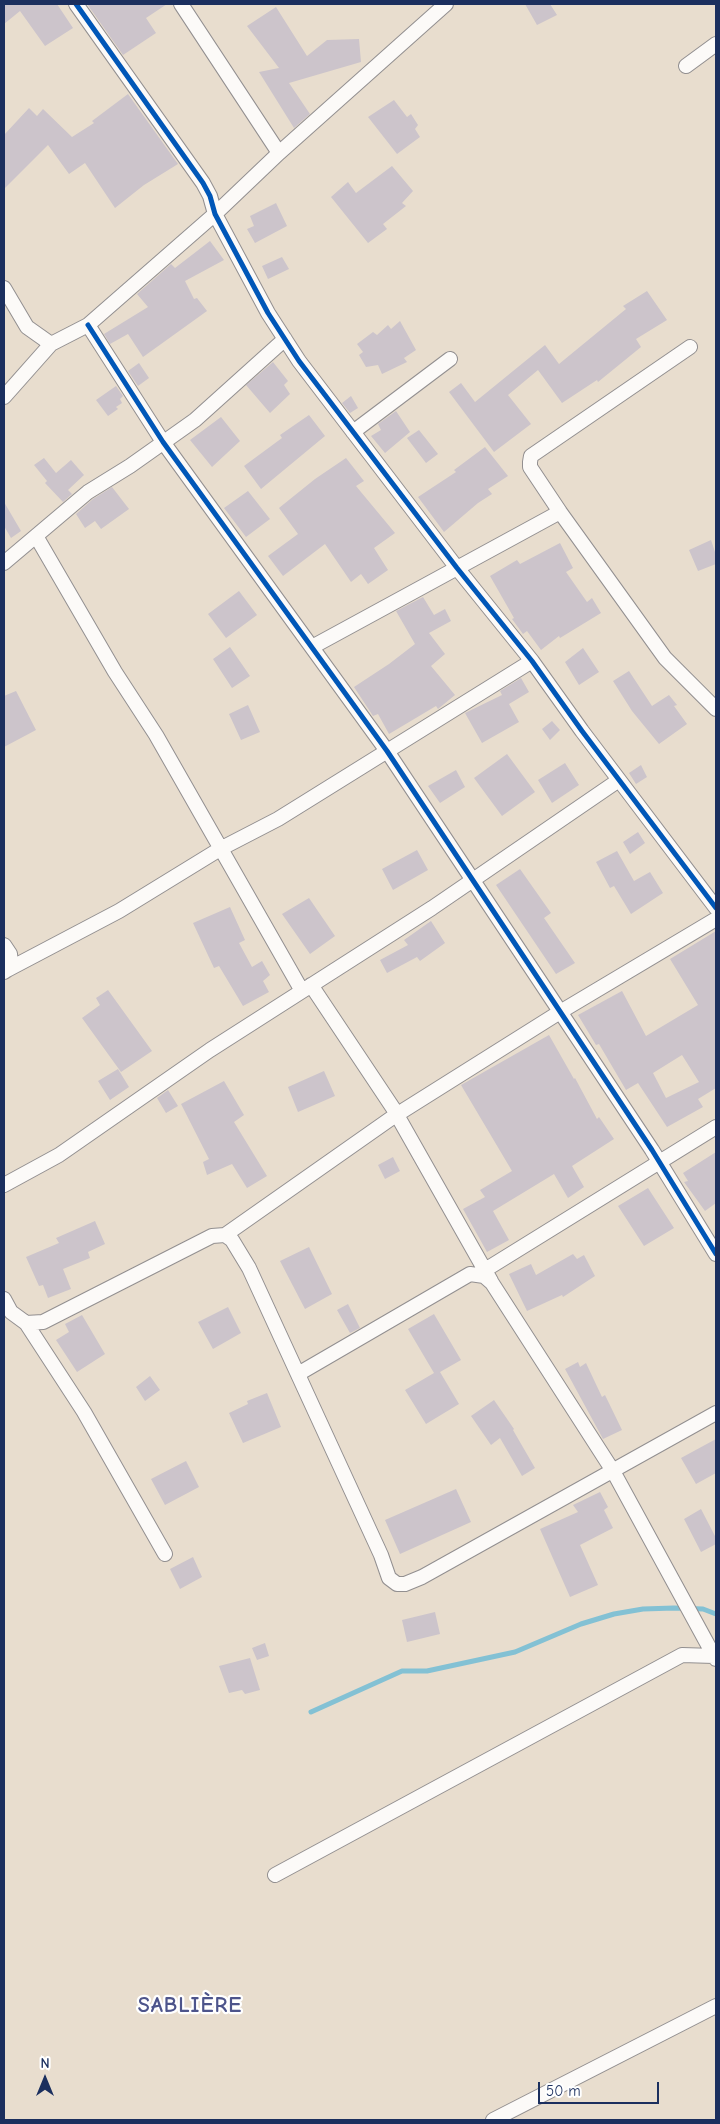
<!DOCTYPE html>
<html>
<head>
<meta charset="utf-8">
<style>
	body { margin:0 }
	#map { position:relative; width:720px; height:2124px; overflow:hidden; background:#e8ddce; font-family:"Comic Neue",sans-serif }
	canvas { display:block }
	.frame { position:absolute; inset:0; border:5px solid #1b2f5e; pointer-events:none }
	.north { position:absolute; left:20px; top:2054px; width:50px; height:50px; -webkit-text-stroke:4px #fff; paint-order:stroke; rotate:0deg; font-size:14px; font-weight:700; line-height:20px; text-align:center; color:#1b2f5e }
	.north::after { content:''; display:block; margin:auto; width:18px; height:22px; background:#1b2f5e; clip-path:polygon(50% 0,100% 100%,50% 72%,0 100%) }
	.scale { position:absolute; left:538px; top:2082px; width:121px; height:22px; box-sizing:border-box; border:2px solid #1b2f5e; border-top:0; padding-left:6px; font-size:15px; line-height:18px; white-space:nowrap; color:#1b2f5e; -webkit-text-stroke:4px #fff; paint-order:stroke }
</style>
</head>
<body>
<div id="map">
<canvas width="720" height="2124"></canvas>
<div class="frame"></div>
<div class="north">N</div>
<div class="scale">50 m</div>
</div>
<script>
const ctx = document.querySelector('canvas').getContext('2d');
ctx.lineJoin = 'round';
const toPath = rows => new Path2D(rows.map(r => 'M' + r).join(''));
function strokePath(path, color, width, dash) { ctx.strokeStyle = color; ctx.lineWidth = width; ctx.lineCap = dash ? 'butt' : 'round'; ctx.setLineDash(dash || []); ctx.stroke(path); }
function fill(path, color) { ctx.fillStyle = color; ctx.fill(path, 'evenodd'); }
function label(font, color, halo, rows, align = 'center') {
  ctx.font = font + ' "Comic Neue",sans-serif'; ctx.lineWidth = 4.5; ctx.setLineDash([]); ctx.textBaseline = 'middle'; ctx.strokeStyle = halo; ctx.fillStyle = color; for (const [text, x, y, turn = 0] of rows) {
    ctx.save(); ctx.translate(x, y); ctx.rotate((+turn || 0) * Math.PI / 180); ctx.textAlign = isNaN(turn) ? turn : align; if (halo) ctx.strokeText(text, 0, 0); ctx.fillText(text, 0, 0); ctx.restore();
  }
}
const stream = toPath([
	[311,1712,402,1671,427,1671,515,1652,581,1624,614,1614,643,1609,674,1608,703,1609,716,1614]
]);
const building = toPath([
	[4,4,57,4,73,28,45,46,20,11,4,24],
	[87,4,167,4,146,18,156,33,123,55],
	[525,4,550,4,557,15,537,25],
	[276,7,307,56,327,40,359,39,361,62,289,83,310,114,294,128,259,72,279,68,247,26],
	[128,94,178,164,144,185,115,208,85,163,69,174,48,145,4,189,4,135,29,108,37,116,43,109,72,137,94,123,92,121],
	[394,100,407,117,411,114,418,125,415,129,420,137,397,154,368,117],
	[392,166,413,191,402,203,406,206,383,224,387,229,368,243,331,197,348,182,356,193],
	[276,203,287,226,255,243,247,229,254,226,250,216],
	[210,241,224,260,185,281,194,299,197,298,207,311,143,357,128,334,110,344,104,334,148,307,137,294,171,264,175,268],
	[282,257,289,269,268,279,262,266],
	[647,291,667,320,636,339,641,347,598,382,597,380,562,403,538,370,508,395,531,424,494,452,449,392,461,383,475,402,545,345,559,364,626,309,623,306],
	[400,321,416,350,404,358,407,362,382,374,378,365,366,367,359,355,363,352,357,344,373,332,377,335,388,325,391,329],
	[273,362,288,381,284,385,290,394,270,413,246,385],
	[139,363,149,378,138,386,128,371],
	[116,386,123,396,120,399,122,403,116,407,118,409,108,416,96,400],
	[351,396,358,408,350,413,342,403],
	[396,411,410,432,385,453,371,436,381,430,378,424],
	[309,415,325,436,261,489,244,466,282,438,280,435],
	[221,417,240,441,212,467,190,440],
	[419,430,438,454,426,463,407,438],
	[485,447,508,476,488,489,492,494,478,503,444,532,418,497,456,472,454,470],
	[44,458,56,473,71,460,84,475,68,490,72,494,63,502,45,483,47,481,34,465],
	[346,458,364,481,356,486,395,533,374,548,388,570,368,584,361,574,351,582,325,544,283,576,268,556,298,534,279,508,315,479],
	[112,487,129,509,101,529,95,521,85,528,76,514,93,499],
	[248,491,270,519,246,537,224,508],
	[4,502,21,531,11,538,4,526],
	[711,540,716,555,716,564,698,571,689,550],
	[560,543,573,568,566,572,587,602,592,598,601,613,560,638,559,636,541,650,527,631,523,634,512,619,514,618,490,576,517,560,520,564],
	[239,591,257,615,226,638,208,614],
	[423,597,434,615,445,609,451,621,429,633,445,654,431,666,455,695,438,709,436,706,389,734,378,714,373,716,354,687,389,664,415,644,396,611],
	[230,647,250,676,232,688,213,659],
	[583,648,599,672,579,685,565,662],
	[629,671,652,706,669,695,677,705,674,706,687,724,659,744,632,711,613,681],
	[521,678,529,692,509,704,519,722,482,743,465,713,502,695,500,691],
	[16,691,36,730,4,747,4,696],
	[248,705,260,732,241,740,229,714],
	[552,721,560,730,550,740,542,729],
	[507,754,535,792,502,816,474,778],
	[565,763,579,785,552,803,538,780],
	[641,765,647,777,636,784,629,773],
	[456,770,465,787,440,803,428,786],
	[638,832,645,843,630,854,623,842],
	[417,850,428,870,393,890,382,869],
	[617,851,634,881,650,872,663,893,631,914,614,886,610,888,596,862],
	[520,869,551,913,544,918,575,963,556,974,496,885],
	[309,898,335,936,310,954,282,914],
	[230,907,245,940,239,943,252,967,262,961,270,975,263,981,269,992,243,1006,219,966,214,968,193,923],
	[431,921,445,943,420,961,417,957,387,973,380,960,408,945,404,940],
	[716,931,716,1088,698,1099,703,1107,667,1127,638,1083,626,1090,599,1044,596,1045,578,1015,622,991,646,1036,698,1005,670,959],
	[682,1055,699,1082,666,1098,653,1073],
	[108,990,152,1051,121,1072,82,1018,100,1005,96,998],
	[549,1035,574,1079,575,1078,597,1119,599,1117,614,1139,572,1166,584,1187,568,1198,554,1174,493,1211,509,1240,487,1252,463,1209,485,1197,480,1190,512,1171,461,1085],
	[118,1069,129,1087,110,1100,98,1081],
	[324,1071,335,1096,298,1112,288,1087],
	[224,1081,244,1115,234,1122,267,1176,247,1188,232,1164,207,1175,203,1162,209,1159,181,1104],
	[168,1090,178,1106,166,1113,157,1098],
	[716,1152,716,1203,705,1211,684,1182,688,1181,683,1173],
	[393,1157,400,1171,385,1179,378,1165],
	[648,1188,674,1228,644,1246,618,1206],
	[95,1221,105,1244,88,1252,90,1258,63,1269,71,1289,48,1298,43,1285,39,1286,26,1257,59,1243,56,1238],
	[309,1247,332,1294,305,1309,280,1261],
	[573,1254,577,1259,584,1255,595,1276,563,1297,562,1295,527,1311,509,1274,531,1264,536,1275],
	[348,1304,360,1328,350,1333,337,1310],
	[228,1307,241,1333,213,1349,198,1322],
	[434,1314,461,1360,440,1372,459,1404,426,1424,405,1390,434,1373,408,1329],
	[82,1315,105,1354,77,1372,56,1340,69,1332,65,1324],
	[578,1362,580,1367,586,1363,602,1397,605,1395,622,1430,603,1439,565,1369],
	[150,1376,160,1390,145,1401,136,1387],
	[267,1393,281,1427,243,1443,229,1413,248,1404,247,1401],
	[494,1400,514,1429,513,1430,535,1468,522,1476,500,1438,491,1445,471,1416],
	[716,1439,716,1473,696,1484,681,1458],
	[186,1461,199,1487,165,1505,151,1479],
	[456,1489,471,1522,400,1554,385,1520],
	[600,1492,608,1507,604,1510,613,1528,580,1545,598,1585,570,1597,540,1529,578,1512,573,1505],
	[701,1509,716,1538,716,1544,701,1552,684,1519],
	[193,1557,202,1577,180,1589,170,1569],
	[435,1612,440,1634,407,1642,402,1620],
	[265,1643,269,1656,257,1660,252,1648],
	[250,1658,260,1690,245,1694,242,1690,229,1693,219,1666]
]);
const minor = toPath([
	[76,4,203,183,210,196,215,214,268,313,299,361,457,568,532,661,582,731,716,908],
	[181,4,279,153],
	[686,66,716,44],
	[4,288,27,327,51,344,88,325,215,214,279,153,446,4],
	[88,325,163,442,387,751,652,1150,716,1254],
	[690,347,531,456,530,462,530,467,560,512,665,658,716,709],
	[4,397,51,344],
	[353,432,450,359],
	[36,536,115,672,156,735,302,991],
	[4,563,88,492,130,466,195,420,285,339],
	[312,647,560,512],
	[4,945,10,954,11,963,7,970,4,972],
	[7,970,119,911,220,849,278,819,532,661],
	[311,985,393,1108,491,1281],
	[4,1185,59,1155,210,1050,432,908,619,780],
	[225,1235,393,1117,560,1012,716,919],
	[485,1270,716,1127],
	[4,1299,11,1312,26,1323,43,1322,212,1236,225,1235,232,1240,249,1268,381,1555,389,1578,397,1584,405,1584,422,1577,716,1413],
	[26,1323,84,1412,165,1554],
	[298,1374,470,1274,484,1276,492,1283,613,1471,714,1656],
	[275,1875,682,1655,714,1656,716,1659],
	[493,2120,716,2006]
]);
const cycleway = toPath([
	[76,4,203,183,210,196,215,214,268,313,299,361,457,568,532,661,582,731,716,908],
	[88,325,163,442,387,751,652,1150,716,1254]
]);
const districtNames = [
	["SABLIÈRE",190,2006]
];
strokePath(stream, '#83c1d4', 5);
fill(building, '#ccc4cb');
strokePath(minor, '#928f90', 16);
strokePath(minor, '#fcfaf8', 14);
strokePath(cycleway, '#0057b8', 5);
ctx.letterSpacing = '1px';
label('bold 22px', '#4d548b', '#fff', districtNames);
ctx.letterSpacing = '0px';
</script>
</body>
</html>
